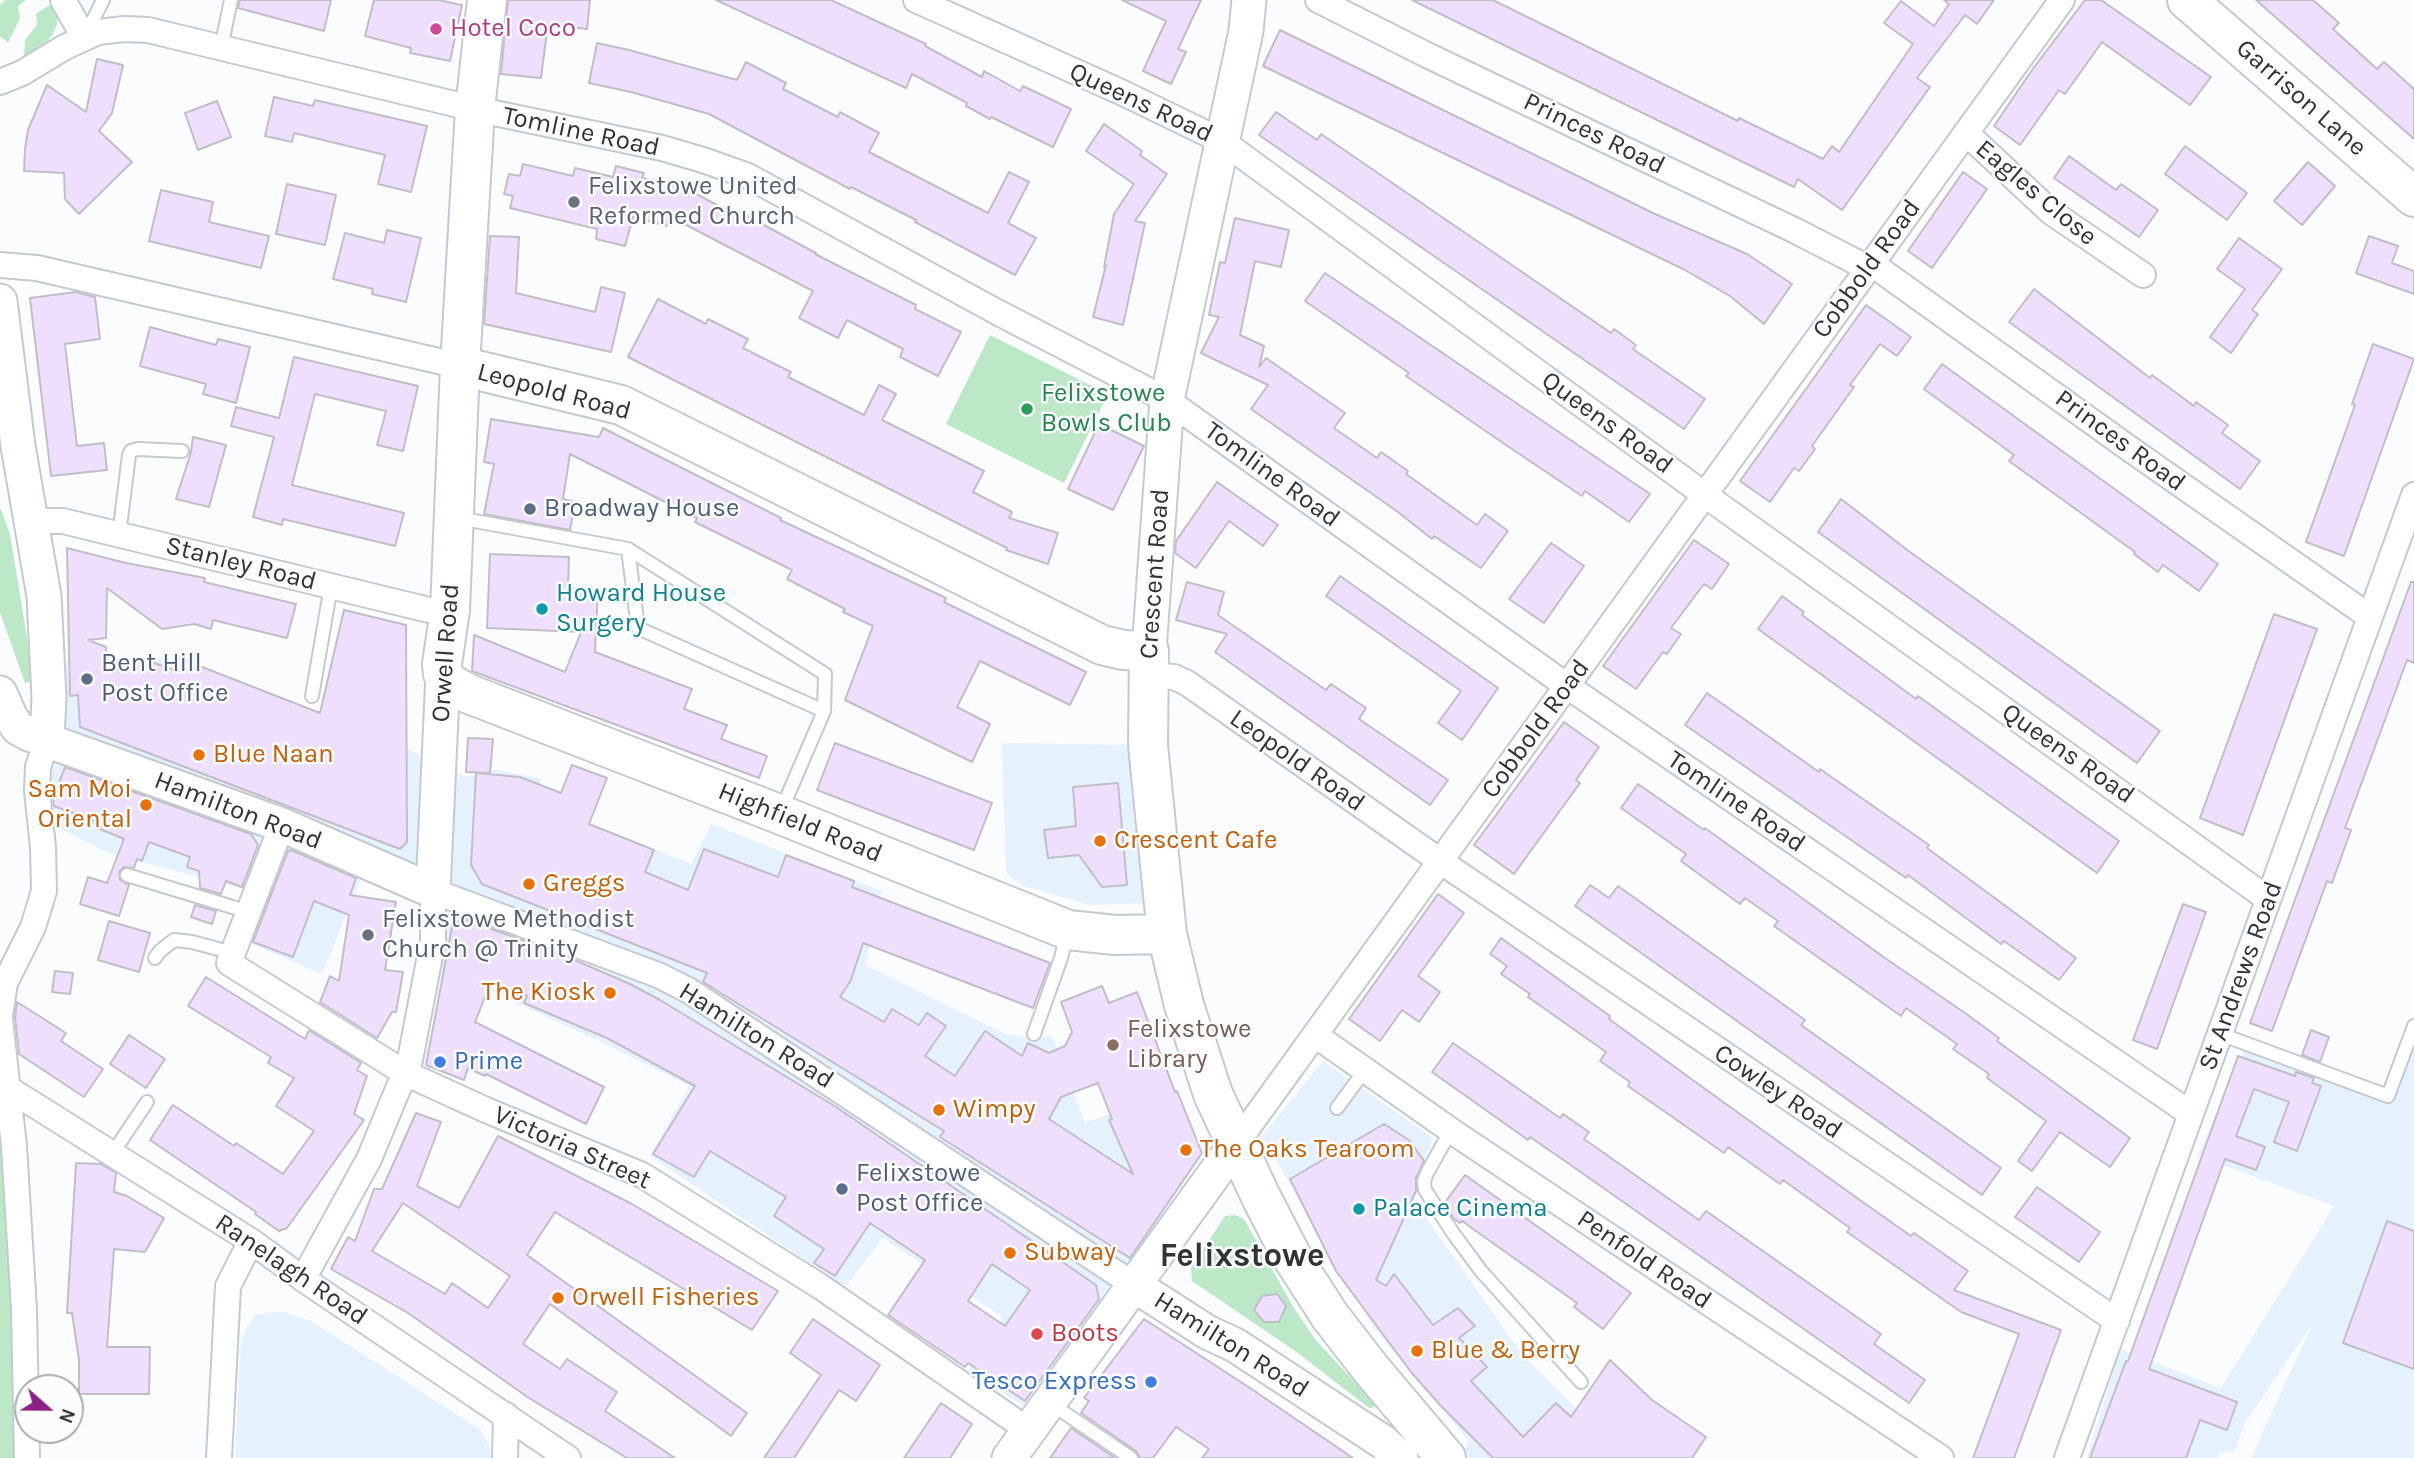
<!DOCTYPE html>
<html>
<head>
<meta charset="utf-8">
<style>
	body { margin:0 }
	#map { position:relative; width:2414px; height:1458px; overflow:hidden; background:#fafcfe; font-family:Karla,sans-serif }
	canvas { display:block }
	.north { position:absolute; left:14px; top:1374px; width:70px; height:70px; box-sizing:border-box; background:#fafcfe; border:2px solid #aaacae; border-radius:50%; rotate:111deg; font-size:19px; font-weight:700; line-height:28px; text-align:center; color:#313335 }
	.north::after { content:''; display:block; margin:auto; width:24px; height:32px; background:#8b2085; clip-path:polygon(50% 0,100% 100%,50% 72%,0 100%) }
</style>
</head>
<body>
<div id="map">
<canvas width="2414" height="1458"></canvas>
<div class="north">N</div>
</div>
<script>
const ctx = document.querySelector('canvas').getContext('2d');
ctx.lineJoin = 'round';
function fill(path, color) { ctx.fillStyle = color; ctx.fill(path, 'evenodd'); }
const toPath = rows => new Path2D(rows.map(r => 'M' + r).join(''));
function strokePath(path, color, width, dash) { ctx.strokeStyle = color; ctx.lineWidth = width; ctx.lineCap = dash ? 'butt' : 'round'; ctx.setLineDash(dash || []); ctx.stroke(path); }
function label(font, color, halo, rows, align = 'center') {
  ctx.font = font + ' Karla,sans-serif'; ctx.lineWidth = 5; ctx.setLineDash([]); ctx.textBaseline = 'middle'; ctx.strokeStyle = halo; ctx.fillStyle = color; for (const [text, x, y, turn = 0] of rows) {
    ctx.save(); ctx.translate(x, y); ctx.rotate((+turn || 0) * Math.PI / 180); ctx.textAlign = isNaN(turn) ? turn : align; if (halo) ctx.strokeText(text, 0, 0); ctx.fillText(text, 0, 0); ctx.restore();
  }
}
const built = toPath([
	[145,658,183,660,405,748,466,777,497,770,541,779,525,828,590,854,600,828,691,864,711,824,882,891,865,965,1005,1034,1025,1037,1052,1036,1085,1123,1175,1090,1203,1153,1131,1262,1026,1407,967,1372,1003,1317,883,1238,845,1287,650,1156,689,1086,604,1043,441,969,446,915,362,876,322,974,229,934,247,890,106,852,46,821,58,662],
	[1002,743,1138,745,1151,903,1091,905,1024,886,1006,873],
	[2414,1026,2414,1458,2251,1458,2313,1323,2245,1423,2234,1451,2219,1453,2217,1458,2087,1458,2120,1349,2221,1388,2334,1206,2198,1156,2247,1044,2388,1096],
	[1323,1061,1433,1138,1411,1195,1422,1212,1521,1353,1592,1424,1642,1458,1459,1458,1469,1441,1373,1327,1262,1136],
	[281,1311,311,1321,481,1430,491,1451,491,1458,235,1458,241,1339,254,1315]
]);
const green = toPath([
	[5,0,26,0,18,6,20,18,8,43,0,36,0,5],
	[54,2,57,10,57,24,53,34,42,48,24,57,25,40,37,25,36,14],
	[990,335,1108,394,1064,483,946,424],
	[0,507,10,534,34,680,25,683,0,612],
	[0,1082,20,1458,0,1458],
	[1235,1215,1244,1219,1294,1308,1315,1339,1375,1404,1373,1408,1369,1408,1298,1353,1192,1281,1191,1268,1225,1216]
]);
const building = toPath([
	[240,0,331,0,324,31,238,8,240,0],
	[374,0,438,0,462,5,450,61,410,53,411,48,365,36,374,0],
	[508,0,590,0,587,29,548,24,541,78,501,74,508,0],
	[716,0,831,0,926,44,925,46,982,77,984,71,1020,91,1023,86,1071,109,1053,147,991,117,990,119,966,106,967,103,912,74,906,88,716,0],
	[1122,0,1201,0,1178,49,1186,52,1171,84,1143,71,1166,21,1122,0],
	[1412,0,1493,0,1738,121,1739,118,1823,159,1832,146,1839,152,1913,44,1884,23,1901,1,1934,26,1949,4,1944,0,1994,0,1977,24,1965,15,1917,78,1930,87,1842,210,1798,179,1794,187,1412,0],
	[2085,0,2101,0,2211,77,2190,105,2102,42,2065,94,2059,90,2020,145,1994,126,2032,70,2085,0],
	[2256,0,2313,0,2339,23,2333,29,2377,69,2384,62,2414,89,2414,139,2256,0],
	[1280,30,1655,214,1747,254,1792,284,1764,324,1730,296,1683,269,1263,66,1280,30],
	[597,43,629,50,737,80,746,62,786,83,783,89,838,117,840,112,879,133,869,152,988,213,1009,172,1029,182,1008,223,1036,238,1015,275,915,222,916,220,851,187,850,189,709,114,631,92,589,83,597,43],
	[97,59,123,65,112,113,99,131,132,162,79,214,65,199,64,173,24,171,25,149,28,130,47,85,86,112,97,59],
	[274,97,313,106,315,100,427,126,411,192,378,184,385,155,294,133,292,142,265,136,274,97],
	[217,101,231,137,198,150,185,113,217,101],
	[1276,112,1317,140,1321,134,1611,333,1614,329,1636,345,1633,349,1705,399,1684,429,1259,135,1276,112],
	[1104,124,1142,151,1140,155,1167,174,1135,221,1145,223,1123,325,1093,317,1106,265,1104,267,1114,214,1134,184,1086,151,1104,124],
	[2185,146,2247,193,2227,220,2165,174,2185,146],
	[2069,156,2116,190,2121,184,2158,210,2139,237,2054,178,2069,156],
	[2308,162,2335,186,2302,225,2274,201,2308,162],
	[523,164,573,176,575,168,613,177,616,166,644,173,642,178,683,187,734,214,736,210,816,253,815,254,916,305,915,309,961,332,938,376,900,357,903,349,847,320,838,338,799,318,813,291,669,216,667,226,633,217,625,246,596,239,597,229,510,208,513,196,504,194,509,174,520,176,523,164],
	[1963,172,1987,189,1932,268,1908,251,1963,172],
	[287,184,336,195,325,245,276,234,287,184],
	[161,190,213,202,209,222,269,236,261,268,149,241,161,190],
	[1235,218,1289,230,1281,267,1255,261,1240,335,1264,346,1259,367,1266,358,1345,413,1334,428,1377,458,1381,452,1408,471,1406,474,1477,525,1485,514,1508,531,1481,568,1434,536,1432,539,1398,512,1251,409,1268,385,1201,353,1219,317,1209,315,1220,262,1225,263,1235,218],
	[387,230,421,238,406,302,372,294,373,289,333,279,345,233,384,243,387,230],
	[490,236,519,237,516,293,595,312,601,287,625,293,611,352,484,324,490,236],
	[2369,236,2398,246,2392,263,2414,271,2414,294,2356,273,2369,236],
	[2239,238,2282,269,2252,310,2258,314,2231,353,2210,337,2245,289,2217,269,2239,238],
	[1325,273,1650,494,1629,522,1585,491,1582,496,1500,441,1406,376,1409,373,1305,301,1325,273],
	[2034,289,2150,378,2152,375,2194,406,2196,402,2228,425,2222,433,2260,461,2240,489,2009,322,2034,289],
	[76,292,95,297,100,339,65,344,77,446,104,443,107,470,51,476,30,298,76,292],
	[658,299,706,324,708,319,748,339,743,348,791,372,788,377,864,415,879,385,896,394,882,420,984,471,973,492,1012,512,1009,518,1058,533,1048,564,1006,550,1007,548,967,528,628,357,658,299],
	[1866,305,1911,337,1897,356,1880,344,1850,385,1854,387,1812,446,1815,449,1799,471,1794,468,1770,502,1740,481,1866,305],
	[150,327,216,345,218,339,250,347,236,403,203,394,206,384,140,366,150,327],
	[2373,344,2414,359,2344,556,2306,542,2355,405,2352,404,2373,344],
	[294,357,418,386,403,451,377,445,386,411,315,394,292,485,404,513,395,546,283,519,282,525,253,517,274,437,231,426,236,407,279,418,294,357],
	[1942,364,2218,564,2199,591,2163,565,2158,572,2134,554,2135,552,2009,461,2014,455,1924,389,1942,364],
	[491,419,599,437,603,428,781,518,780,520,946,598,944,602,1086,672,1070,705,980,661,957,707,990,724,972,762,845,700,873,626,843,612,845,609,787,579,792,570,695,522,697,518,570,454,563,499,575,502,570,530,484,514,494,464,484,462,491,419],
	[1099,424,1144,446,1113,510,1068,489,1099,424],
	[193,437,226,445,209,507,176,499,191,452,193,437],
	[1217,482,1278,525,1263,546,1229,521,1196,568,1175,553,1176,541,1217,482],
	[1841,499,1910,552,2160,731,2137,763,1818,532,1841,499],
	[1694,540,1729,564,1712,589,1704,584,1671,628,1681,634,1667,654,1663,652,1636,689,1603,666,1694,540],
	[1551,543,1584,566,1544,623,1509,599,1551,543],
	[67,548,126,563,205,578,204,582,296,604,287,638,213,620,211,629,194,624,162,629,107,588,106,638,88,640,106,647,106,663,142,659,175,670,179,658,320,713,344,610,406,625,407,842,400,849,80,727,78,695,70,696,67,548],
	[490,554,569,557,568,588,598,590,595,652,692,689,684,709,727,725,721,739,767,756,759,778,472,671,474,635,565,672,581,632,487,628,490,554],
	[1340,576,1498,688,1462,740,1438,723,1461,691,1326,596,1340,576],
	[1187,582,1224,592,1218,615,1326,690,1331,684,1366,708,1359,719,1448,780,1430,805,1215,652,1227,634,1176,620,1187,582],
	[2411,582,2414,582,2414,663,2407,660,2345,828,2351,830,2332,883,2327,881,2272,1031,2250,1023,2411,582],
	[1782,596,1804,612,1802,615,1916,699,1918,696,2119,841,2097,873,1758,629,1782,596],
	[2274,614,2317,629,2243,835,2200,818,2274,614],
	[1707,693,1819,772,1820,769,1929,845,1927,848,2076,958,2059,980,2004,941,2001,944,1908,875,1906,878,1685,725,1707,693],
	[1564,722,1599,747,1576,780,1580,783,1514,874,1474,845,1564,722],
	[468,738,493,739,490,773,466,772,468,738],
	[835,743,992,803,974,850,817,790,835,743],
	[572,765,607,778,589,824,654,850,645,872,688,890,704,849,778,877,786,855,854,881,852,887,1050,963,1033,1008,863,943,851,980,840,997,884,1022,892,1009,919,1025,927,1013,946,1026,925,1056,955,1076,985,1031,1022,1056,1028,1043,1049,1053,1065,1046,1072,1032,1061,1002,1102,986,1109,1003,1137,992,1175,1092,1177,1091,1202,1153,1130,1258,940,1137,944,1131,703,982,707,973,482,884,471,865,476,773,520,777,561,793,572,765],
	[1098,1083,1112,1119,1109,1120,1133,1174,1049,1119,1061,1097,1098,1083],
	[65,767,251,834,258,845,242,887,226,881,221,894,200,888,199,871,187,867,190,857,149,842,142,861,137,859,134,868,124,867,119,872,120,880,129,885,119,916,80,904,88,877,107,883,124,839,95,827,96,822,54,806,53,799,65,767],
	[1118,783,1127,885,1102,887,1079,855,1048,858,1044,830,1076,826,1073,787,1118,783],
	[1638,784,1704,830,1705,828,1885,958,1965,1013,1999,1038,1997,1041,2130,1138,2110,1167,2060,1132,2032,1171,2018,1161,2046,1121,1987,1078,1989,1074,1953,1049,1957,1044,1906,1008,1901,1016,1774,926,1778,921,1745,898,1740,904,1681,861,1686,854,1621,808,1638,784],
	[291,850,356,878,350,895,396,902,385,970,403,972,396,1012,392,1012,377,1038,320,1002,330,976,339,981,349,915,314,901,293,957,253,942,288,851,291,850],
	[1590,885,1609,898,1618,886,1805,1020,1801,1025,2001,1168,1982,1195,1575,906,1590,885],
	[1438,894,1464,913,1418,976,1440,992,1419,1022,1402,1010,1380,1041,1349,1019,1438,894],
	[2183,904,2206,912,2157,1049,2133,1040,2183,904],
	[195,905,216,911,212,924,191,917,195,905],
	[467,920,563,955,630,984,660,1000,836,1107,1096,1285,1099,1299,1025,1401,968,1363,965,1367,888,1315,925,1260,870,1223,835,1276,814,1263,824,1249,774,1216,786,1197,710,1151,694,1177,653,1154,695,1086,607,1038,524,1003,527,996,491,982,475,1022,604,1087,586,1124,486,1074,485,1076,468,1068,464,1080,426,1065,453,922,467,920],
	[992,1264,1030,1290,1005,1326,968,1301,992,1264],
	[109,921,150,933,139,972,98,960,109,921],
	[1501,938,1610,1016,1609,1019,1701,1086,1864,1203,1911,1236,1914,1233,1968,1271,1954,1290,2061,1330,2014,1458,1973,1458,2019,1334,1961,1312,1847,1232,1850,1228,1783,1180,1780,1184,1728,1147,1724,1153,1628,1086,1630,1082,1600,1061,1606,1052,1528,997,1530,994,1501,974,1507,966,1490,954,1501,938],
	[55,971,73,973,70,994,52,992,55,971],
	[206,977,305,1039,309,1030,361,1063,357,1070,367,1076,354,1114,364,1120,287,1228,279,1231,255,1214,256,1212,150,1140,173,1105,234,1146,236,1143,283,1174,314,1131,276,1106,294,1078,268,1063,271,1057,188,1006,206,977],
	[17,1002,66,1033,61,1041,103,1069,84,1097,19,1054,15,1017,17,1002],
	[2311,1030,2329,1037,2320,1062,2302,1055,2311,1030],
	[129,1035,165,1059,146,1088,110,1064,129,1035],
	[1453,1043,1560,1118,1563,1114,1589,1132,1584,1139,1699,1220,1706,1211,1881,1334,1874,1344,1925,1380,1909,1403,1565,1161,1530,1137,1528,1140,1432,1072,1453,1043],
	[2238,1056,2295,1076,2296,1072,2314,1078,2312,1083,2321,1086,2297,1151,2274,1142,2289,1102,2254,1089,2236,1136,2265,1147,2256,1170,2225,1159,2149,1369,2237,1402,2227,1430,2200,1420,2186,1458,2090,1458,2126,1361,2128,1361,2238,1056],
	[416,1113,441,1122,417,1186,459,1208,498,1136,632,1204,778,1291,752,1330,555,1212,527,1255,747,1413,731,1436,550,1304,523,1344,560,1369,567,1359,617,1392,605,1411,675,1458,627,1458,529,1398,408,1313,331,1269,348,1237,355,1241,374,1189,382,1189,416,1113],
	[403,1203,510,1276,488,1308,452,1283,445,1294,372,1251,403,1203],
	[1384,1124,1409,1140,1424,1161,1416,1178,1416,1191,1376,1280,1386,1286,1394,1274,1433,1325,1458,1308,1475,1326,1459,1338,1487,1367,1471,1381,1523,1437,1556,1403,1571,1417,1610,1360,1652,1400,1706,1437,1692,1458,1493,1458,1440,1405,1411,1372,1336,1271,1290,1179,1384,1124],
	[76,1163,101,1164,116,1173,114,1192,127,1196,164,1218,145,1252,114,1249,107,1347,150,1347,149,1394,79,1394,79,1360,72,1313,67,1313,76,1163],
	[1465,1175,1631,1293,1603,1329,1574,1307,1577,1303,1462,1221,1460,1223,1454,1219,1444,1204,1465,1175],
	[2037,1187,2100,1232,2079,1262,2015,1217,2037,1187],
	[2387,1221,2414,1231,2414,1369,2343,1343,2387,1221],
	[1277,1294,1286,1306,1279,1322,1264,1322,1254,1310,1262,1296,1277,1294],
	[813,1319,880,1365,856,1401,839,1390,794,1458,764,1458,821,1375,790,1353,813,1319],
	[1144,1319,1250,1388,1353,1458,1202,1458,1209,1449,1176,1427,1153,1458,1140,1458,1136,1451,1081,1413,1089,1401,1084,1398,1144,1319],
	[941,1403,972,1424,950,1458,904,1458,941,1403],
	[1071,1428,1115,1458,1050,1458,1071,1428]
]);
const lane = toPath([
	[86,34,103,0],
	[221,48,231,0],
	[458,518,628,549,825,674,824,711,781,811],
	[119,535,129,455,131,451,138,449,182,451],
	[628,549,638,628,824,711],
	[312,696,331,586],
	[127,875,249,912],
	[155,958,160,951,174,940,192,942,233,953],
	[1034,1034,1061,958,1067,934],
	[2220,1034,2388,1096,2414,1026],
	[1337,1108,1365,1070],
	[1451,1130,1427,1173,1424,1181,1425,1190,1453,1233,1481,1271,1581,1382],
	[112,1154,147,1102],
	[1050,1403,1131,1458]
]);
const street = toPath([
	[63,0,84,37],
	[916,0,1123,93,1222,141,1705,495,2268,899],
	[1318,0,1429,56,1796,231,1868,268],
	[0,82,22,73,65,47,98,32,124,29,148,30,475,109,662,148,703,160,748,176,997,312,1167,400,1567,686,2191,1114],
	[1966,133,2051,212,2143,275],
	[1872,264,2130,449,2370,617],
	[0,265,37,268,460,366],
	[32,521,63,521,429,610,450,610],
	[1149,675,1174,677,1187,683,1440,861,2117,1321],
	[282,825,229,963,405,1073,486,1110,642,1175,821,1287,1028,1430],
	[0,1015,5,983,33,927,44,891,43,847,37,791,38,767,47,739],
	[0,1019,14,1146,24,1309,27,1458],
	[1315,1035,1456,1134,1941,1458],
	[9,1089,251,1241,303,1279,568,1458],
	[1236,1144,2062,0],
	[303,1279,369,1159,410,1060,433,940,433,891,658,975,688,990,1134,1285],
	[219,1458,228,1286,251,1241],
	[505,1458,506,1415],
	[2067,1458,2414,495]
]);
const secondary = toPath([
	[0,301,18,446,44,596,49,698,47,739],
	[1149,651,1167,400,1246,31,1249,0],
	[0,693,10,716,18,728,29,734,282,825,433,891,443,674],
	[1134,1285,1207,1332,1235,1345,1383,1442,1401,1458],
	[1009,1458,1236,1144]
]);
const primary = toPath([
	[487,0,475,109,460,366,450,610,442,664,443,674,449,683,469,694,779,814,1068,930,1115,935,1167,934],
	[2187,0,2414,197],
	[460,366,621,405,1102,645,1123,650,1149,651,1148,745,1167,934,1184,1005,1213,1094,1261,1197,1292,1257,1330,1316,1371,1369,1446,1458]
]);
const markers = [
	[436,29,7,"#d1479c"],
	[574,202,7,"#6b7280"],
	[1027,409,7,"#2e9e5b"],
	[530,509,7,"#5c6f8a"],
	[542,609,7,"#0f9aa8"],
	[87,679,7,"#5c6f8a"],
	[199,755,7,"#e8710a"],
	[146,805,7,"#e8710a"],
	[1100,841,7,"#e8710a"],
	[529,884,7,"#e8710a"],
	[368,935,7,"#6b7280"],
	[610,993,7,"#e8710a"],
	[1113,1045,7,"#8d6e63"],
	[440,1062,7,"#3f7fe0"],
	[939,1110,7,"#e8710a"],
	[1186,1150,7,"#e8710a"],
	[842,1189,7,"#5c6f8a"],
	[1359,1209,7,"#0f9aa8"],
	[1010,1253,7,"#e8710a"],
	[558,1298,7,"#e8710a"],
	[1037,1334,7,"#e0444e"],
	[1417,1351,7,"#e8710a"],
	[1151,1382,7,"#3f7fe0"]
];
const hotelNames = [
	["Hotel Coco",450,29]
];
const streetNames = [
	["Garrison Lane",2301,98,41],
	["Queens Road",1141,103,25],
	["Tomline Road",581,132,12],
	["Princes Road",1594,134,26],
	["Eagles Close",2036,193,40],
	["Cobbold Road",1867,269,-54],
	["Leopold Road",554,392,15],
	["Queens Road",1607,423,36],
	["Princes Road",2120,441,36],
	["Tomline Road",1272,475,36],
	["Stanley Road",241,564,14],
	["Crescent Road",1155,574,-86],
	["Orwell Road",446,653,-86],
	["Cobbold Road",1536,729,-54],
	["Queens Road",2068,754,35],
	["Leopold Road",1297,761,35],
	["Tomline Road",1736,802,34],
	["Hamilton Road",238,811,21],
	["Highfield Road",800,823,22],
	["St Andrews Road",2241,976,-70],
	["Hamilton Road",756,1036,32],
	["Cowley Road",1778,1092,34],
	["Victoria Street",572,1148,24],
	["Penfold Road",1644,1260,34],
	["Ranelagh Road",291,1270,34],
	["Hamilton Road",1231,1345,32]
];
const worshipNames = [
	["Felixstowe United",588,187],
	["Reformed Church",588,217],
	["Felixstowe Methodist",382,920],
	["Church @ Trinity",382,950]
];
const leisureNames = [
	["Felixstowe",1041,394],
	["Bowls Club",1041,424]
];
const serviceNames = [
	["Broadway House",544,509],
	["Bent Hill",101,664],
	["Post Office",101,694],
	["Felixstowe",856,1174],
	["Post Office",856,1204]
];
const cultureNames = [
	["Howard House",556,594],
	["Surgery",556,624],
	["Palace Cinema",1373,1209]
];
const foodNames = [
	["Blue Naan",213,755],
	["Sam Moi",132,790,"right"],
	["Oriental",132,820,"right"],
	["Crescent Cafe",1114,841],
	["Greggs",543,884],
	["The Kiosk",596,993,"right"],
	["Wimpy",953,1110],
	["The Oaks Tearoom",1200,1150],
	["Subway",1024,1253],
	["Orwell Fisheries",572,1298],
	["Blue & Berry",1431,1351]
];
const educationNames = [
	["Felixstowe",1127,1030],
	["Library",1127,1060]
];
const shopNames = [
	["Prime",454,1062],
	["Tesco Express",1137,1382,"right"]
];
const healthNames = [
	["Boots",1051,1334]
];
const districtNames = [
	["Felixstowe",1242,1257]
];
fill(built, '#e5f1fc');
fill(green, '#bce8c8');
fill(building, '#efdffe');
strokePath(building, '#c1bec5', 2);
strokePath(lane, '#c4cacf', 16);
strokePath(street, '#c4cacf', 28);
strokePath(secondary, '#c4cacf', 37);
strokePath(primary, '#c4cacf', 42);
strokePath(lane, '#fff', 12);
strokePath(street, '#fff', 24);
strokePath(secondary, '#fff', 33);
strokePath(primary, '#fff', 38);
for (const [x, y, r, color] of markers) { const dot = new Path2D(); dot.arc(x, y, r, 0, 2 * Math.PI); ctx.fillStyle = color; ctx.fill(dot); strokePath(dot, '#fafcfe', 2.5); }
label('26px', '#b23c85', '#fafcfe', hotelNames, 'left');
label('26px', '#313335', '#fafcfe', streetNames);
label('26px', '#5b616d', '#fafcfe', worshipNames, 'left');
label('26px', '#27864d', '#fafcfe', leisureNames, 'left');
label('26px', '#4e5e75', '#fafcfe', serviceNames, 'left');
label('26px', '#0d838f', '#fafcfe', cultureNames, 'left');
label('26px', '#c56008', '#fafcfe', foodNames, 'left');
label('26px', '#785e54', '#fafcfe', educationNames, 'left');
label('26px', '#366cbe', '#fafcfe', shopNames, 'left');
label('26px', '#be3a42', '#fafcfe', healthNames, 'left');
label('bold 33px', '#313335', '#fafcfe', districtNames);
</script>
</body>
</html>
